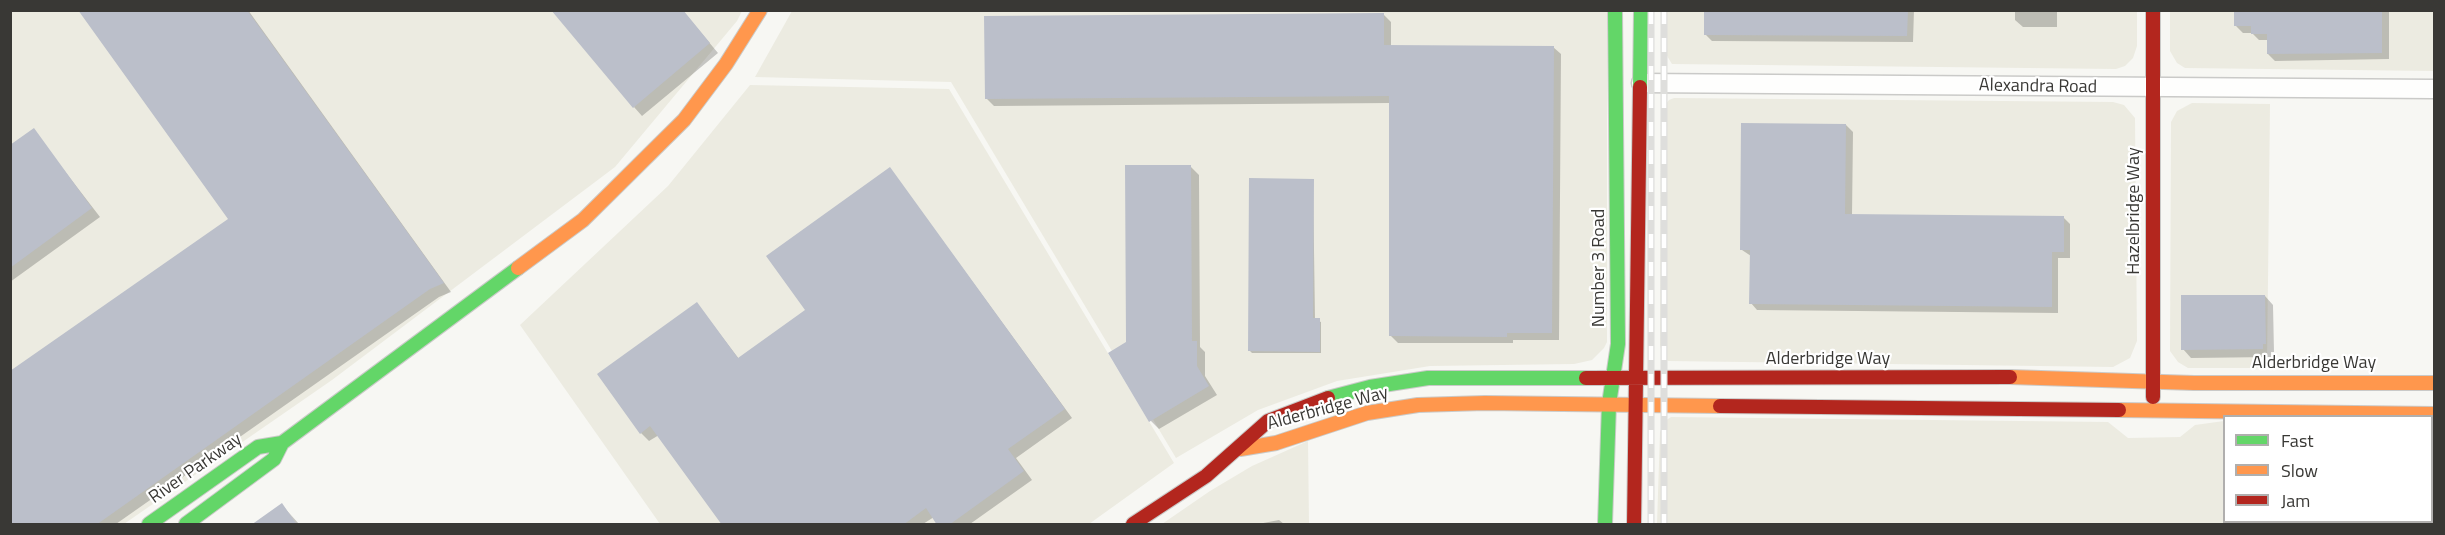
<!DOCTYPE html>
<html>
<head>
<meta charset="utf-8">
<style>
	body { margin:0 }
	#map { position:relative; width:2445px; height:535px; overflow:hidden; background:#f7f7f3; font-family:"Titillium Web",sans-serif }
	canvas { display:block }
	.frame { position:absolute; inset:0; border:12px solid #393835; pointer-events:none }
	.legend { position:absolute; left:2223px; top:415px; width:210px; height:108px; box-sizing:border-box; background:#fff; border:2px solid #b0afae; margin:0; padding:8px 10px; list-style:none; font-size:18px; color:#393835 }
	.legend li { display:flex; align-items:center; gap:12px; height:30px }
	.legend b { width:30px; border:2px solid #b0afae }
</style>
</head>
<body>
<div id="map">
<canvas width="2445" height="535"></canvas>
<div class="frame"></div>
<ul class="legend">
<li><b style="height:8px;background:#63d668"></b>Fast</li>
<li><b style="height:8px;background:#ff974d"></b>Slow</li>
<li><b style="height:8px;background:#b3261e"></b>Jam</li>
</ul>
</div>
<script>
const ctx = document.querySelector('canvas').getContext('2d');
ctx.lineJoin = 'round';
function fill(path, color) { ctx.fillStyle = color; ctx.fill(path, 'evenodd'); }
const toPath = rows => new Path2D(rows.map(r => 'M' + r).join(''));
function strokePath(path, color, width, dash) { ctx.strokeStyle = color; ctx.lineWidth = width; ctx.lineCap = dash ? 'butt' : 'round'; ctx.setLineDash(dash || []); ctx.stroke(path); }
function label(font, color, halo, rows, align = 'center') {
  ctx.font = font + ' "Titillium Web",sans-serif'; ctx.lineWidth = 4.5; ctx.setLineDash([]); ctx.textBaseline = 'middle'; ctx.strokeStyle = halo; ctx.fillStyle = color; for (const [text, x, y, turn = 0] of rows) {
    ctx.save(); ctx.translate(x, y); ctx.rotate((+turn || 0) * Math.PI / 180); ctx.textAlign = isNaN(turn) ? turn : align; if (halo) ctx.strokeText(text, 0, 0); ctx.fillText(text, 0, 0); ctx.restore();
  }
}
const built = toPath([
	[10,11,742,11,737,21,615,167,332,380,124,524,11,524],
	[792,11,1607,11,1607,342,1604,348,1592,360,1574,364,1430,366,1337,381,1258,410,1176,458,951,82,755,77],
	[1663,11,2137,11,2137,46,2133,58,2125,66,2116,69,1672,64,1661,46],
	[2170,11,2434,11,2434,71,2185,68,2177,63,2170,51],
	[750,85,949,89,1174,463,1089,524,660,524,520,325,668,186],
	[1674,98,2113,102,2124,105,2135,118,2137,341,2130,358,2113,367,1668,361,1663,357,1660,345,1661,110,1669,100],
	[2192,103,2270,104,2267,368,2188,368,2178,362,2170,351,2171,122,2177,111],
	[1671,417,2108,422,2128,438,2180,437,2195,425,2224,421,2224,522,2432,522,2432,423,2434,423,2434,524,1657,524,1660,432,1665,421],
	[1308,441,1309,524,1162,524,1210,491,1252,466]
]);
const shadow = toPath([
	[89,10,248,10,451,292,439,297,116,524,10,524,230,220],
	[682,10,718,53,642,116,634,107],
	[1706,10,1914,10,1913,42,1712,41,1706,35],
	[2015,10,2057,10,2057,27,2023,27,2015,20],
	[2236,10,2389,10,2389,59,2275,61,2268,54,2268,40,2259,40,2252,33,2243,33,2236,26],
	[1384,15,1391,22,1391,46,1553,47,1561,54,1559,340,1513,340,1513,343,1398,343,1390,335,1391,103,994,106,986,98],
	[1846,125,1853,132,1852,216,2063,217,2070,224,2070,258,2058,258,2058,313,1757,310,1751,303,1751,256,1742,250],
	[33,130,100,217,10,282,10,147],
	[1190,166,1199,175,1200,347,1205,352,1205,376,1217,395,1159,429,1151,421,1127,343],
	[890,169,1072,418,1016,458,1032,480,970,524,939,524,934,517,923,524,723,524,659,435,649,441,641,433,697,304,739,359,807,311],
	[1313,180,1315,320,1321,322,1321,353,1252,353,1250,351],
	[2265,296,2273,305,2274,352,2271,352,2271,357,2191,358,2183,349],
	[282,505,299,524,254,524],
	[1279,520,1284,524,1258,524]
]);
const building = toPath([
	[78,10,247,10,444,283,430,289,96,525,10,525,10,371,228,219],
	[551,10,683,10,710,43,633,108],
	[1704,10,1908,10,1907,36,1704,35],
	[2234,10,2382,10,2382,53,2267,54,2267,34,2251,34,2251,26,2234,26],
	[1384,13,1384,45,1554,46,1552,333,1507,333,1507,337,1389,336,1389,96,985,99,984,16],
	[1741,123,1846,124,1845,214,2064,216,2064,252,2052,252,2052,307,1749,304,1750,250,1740,250],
	[34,128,92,208,10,268,10,145],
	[1125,165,1191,165,1192,341,1197,341,1197,366,1209,386,1149,422,1108,353,1126,342],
	[890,167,1065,409,1008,449,1024,471,949,525,937,525,926,508,903,525,722,525,650,426,640,434,597,374,697,302,738,358,805,310,766,256],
	[1249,178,1314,179,1313,318,1320,318,1320,352,1248,351],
	[2181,295,2265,295,2266,344,2263,344,2263,349,2181,350],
	[282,503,297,525,251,525]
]);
const street = toPath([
	[1641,83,2434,89]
]);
const fast = toPath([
	[1640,87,1641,10],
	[1328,398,1370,387,1428,378,1586,378],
	[149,524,258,447,282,443,518,268],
	[186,524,274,459,282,443],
	[1605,524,1609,404,1618,344,1615,10]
]);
const slow = toPath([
	[518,268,583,220,684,120,726,64,760,10],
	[2010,377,2194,383,2434,383],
	[2119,410,2434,414],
	[1240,449,1276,443,1367,413,1418,405,1485,403,1720,406]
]);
const jam = toPath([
	[2153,10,2153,397],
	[1586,378,2010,377],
	[1720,406,2119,410],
	[1133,524,1206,476,1268,421,1328,398],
	[1634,524,1640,87]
]);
const rail = toPath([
	[1651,10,1651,524],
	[1664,10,1664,524]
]);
const streetNames = [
	["Alexandra Road",2038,87,1],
	["Hazelbridge Way",2135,211,-90],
	["Number 3 Road",1600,268,-90],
	["Alderbridge Way",1828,360],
	["Alderbridge Way",2314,364],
	["Alderbridge Way",1328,409,-15],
	["River Parkway",196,469,-35]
];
fill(built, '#ecebe1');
fill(shadow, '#0003');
fill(building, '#bbbfca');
strokePath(street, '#cacac8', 21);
strokePath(fast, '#cacac8', 16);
strokePath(slow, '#cacac8', 16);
strokePath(jam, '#cacac8', 16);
strokePath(street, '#fefefd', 18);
strokePath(fast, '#63d668', 14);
strokePath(slow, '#ff974d', 14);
strokePath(jam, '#b3261e', 14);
strokePath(rail, '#dededc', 7);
strokePath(rail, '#fff', 4.5, [14]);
label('18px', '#393835', '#fff', streetNames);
</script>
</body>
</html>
